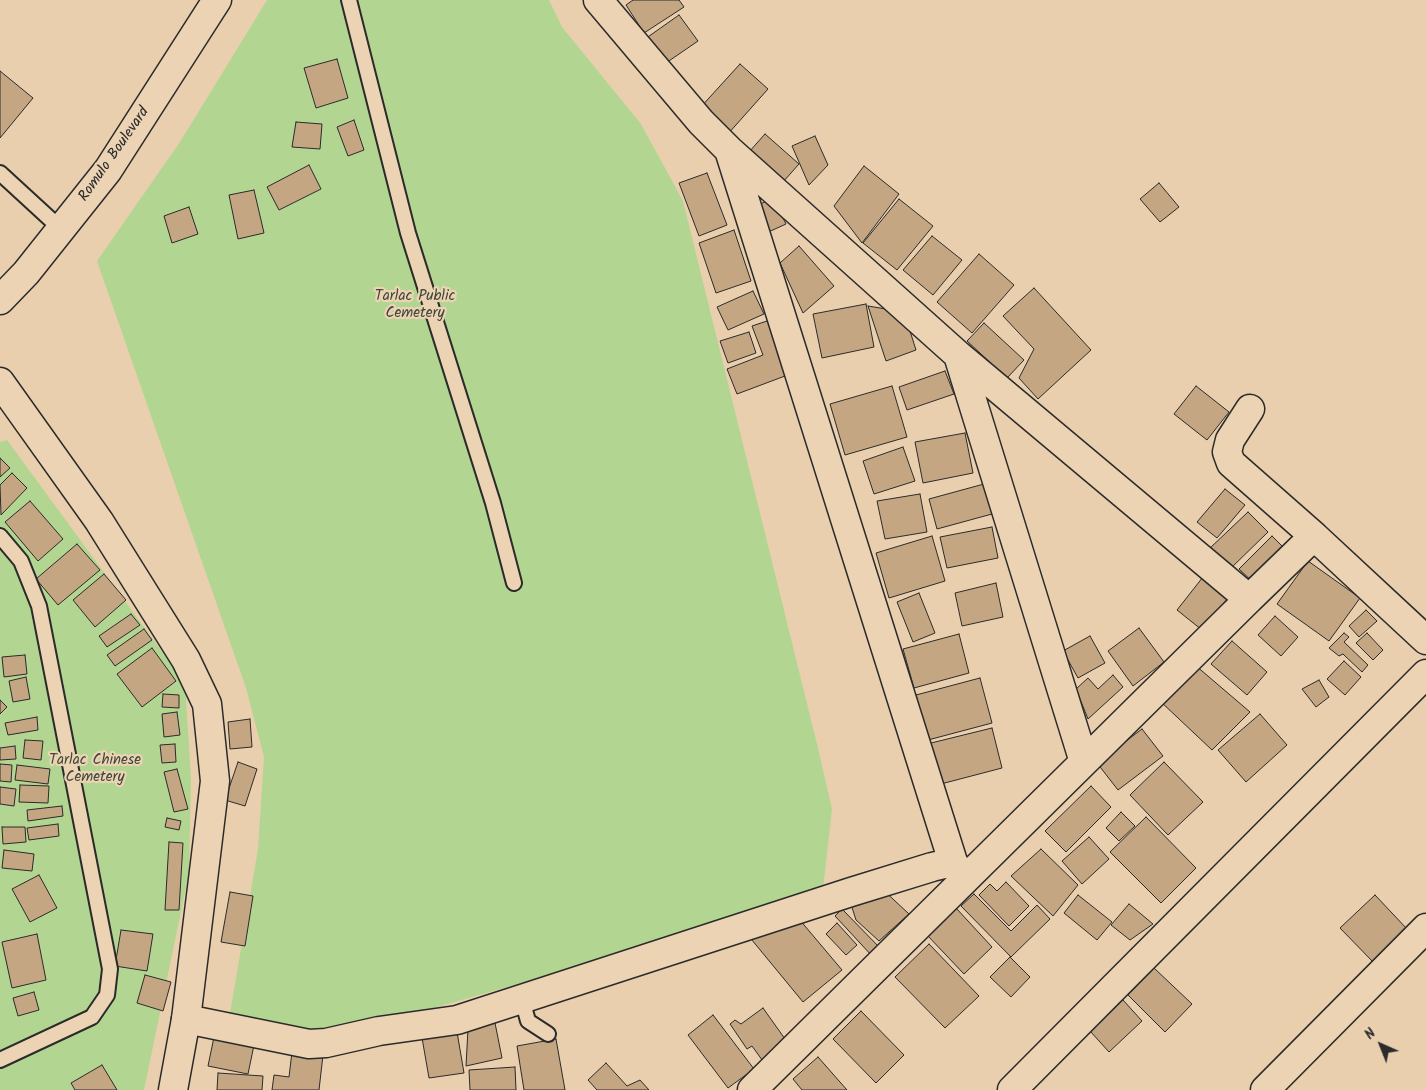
<!DOCTYPE html>
<html>
<head>
<meta charset="utf-8">
<style>
	body { margin:0 }
	#map { position:relative; width:1426px; height:1090px; overflow:hidden; background:#e9cfad; font-family:Kalam,sans-serif }
	canvas { display:block }
	.north { position:absolute; left:1356px; top:1020px; width:50px; height:50px; -webkit-text-stroke:4px #ebd3b3; paint-order:stroke; rotate:316deg; font-size:14px; font-weight:700; line-height:20px; text-align:center; color:#2b2b2b }
	.north::after { content:''; display:block; margin:auto; width:18px; height:22px; background:#2b2b2b; clip-path:polygon(50% 0,100% 100%,50% 72%,0 100%) }
</style>
</head>
<body>
<div id="map">
<canvas width="1426" height="1090"></canvas>
<div class="north">N</div>
</div>
<script>
const ctx = document.querySelector('canvas').getContext('2d');
ctx.lineJoin = 'round';
function fill(path, color) { ctx.fillStyle = color; ctx.fill(path, 'evenodd'); }
const toPath = rows => new Path2D(rows.map(r => 'M' + r).join(''));
function strokePath(path, color, width, dash) { ctx.strokeStyle = color; ctx.lineWidth = width; ctx.lineCap = dash ? 'butt' : 'round'; ctx.setLineDash(dash || []); ctx.stroke(path); }
function label(font, color, halo, rows, align = 'center') {
  ctx.font = font + ' Kalam,sans-serif'; ctx.lineWidth = 4.5; ctx.setLineDash([]); ctx.textBaseline = 'middle'; ctx.strokeStyle = halo; ctx.fillStyle = color; for (const [text, x, y, turn = 0] of rows) {
    ctx.save(); ctx.translate(x, y); ctx.rotate((+turn || 0) * Math.PI / 180); ctx.textAlign = isNaN(turn) ? turn : align; if (halo) ctx.strokeText(text, 0, 0); ctx.fillText(text, 0, 0); ctx.restore();
  }
}
const green = toPath([
	[267,0,549,0,562,27,641,124,683,201,817,744,832,809,822,898,299,1046,227,1031,258,849,264,757,246,688,97,261,180,142],
	[7,440,185,683,191,778,189,873,144,1090,0,1090,0,442]
]);
const building = toPath([
	[633,0,679,0,684,7,644,33,626,5,633,0],
	[679,15,698,41,663,65,645,39,679,15],
	[337,59,348,98,316,108,304,68,337,59],
	[740,64,768,89,727,135,699,109,740,64],
	[0,71,33,98,0,138,0,71],
	[354,120,364,150,348,156,337,127,354,120],
	[296,122,322,124,320,149,292,147,296,122],
	[765,134,799,164,783,182,749,152,765,134],
	[815,136,828,165,809,185,792,146,815,136],
	[309,165,321,189,279,210,267,187,309,165],
	[864,166,899,194,862,243,834,206,864,166],
	[707,173,727,225,699,236,679,183,707,173],
	[1159,183,1179,207,1160,222,1140,199,1159,183],
	[254,190,264,233,238,239,229,195,254,190],
	[773,198,786,224,764,234,752,208,773,198],
	[899,199,933,226,897,270,863,243,899,199],
	[189,207,198,234,172,243,164,216,189,207],
	[734,230,751,281,716,293,699,243,734,230],
	[932,236,962,260,933,295,903,270,932,236],
	[799,246,834,286,803,313,780,263,799,246],
	[979,254,1014,285,972,333,937,302,979,254],
	[1034,288,1091,350,1038,399,1019,378,1034,349,1003,316,1034,288],
	[753,291,764,314,728,330,717,307,753,291],
	[866,304,874,347,822,358,813,314,866,304],
	[868,306,904,312,916,350,886,361,868,306],
	[773,319,793,373,737,394,727,369,763,355,752,326,773,319],
	[984,323,1024,360,1007,378,967,341,984,323],
	[749,332,756,353,728,363,720,341,749,332],
	[945,371,954,394,907,410,899,387,945,371],
	[892,386,907,437,845,455,830,404,892,386],
	[1196,386,1229,412,1207,440,1174,414,1196,386],
	[965,433,973,473,923,483,915,442,965,433],
	[903,447,915,481,874,494,863,461,903,447],
	[0,458,10,468,0,477,0,458],
	[12,473,27,488,1,515,0,485,12,473],
	[995,481,1003,511,937,529,929,499,995,481],
	[1225,489,1245,505,1217,538,1197,522,1225,489],
	[920,494,927,532,885,539,877,501,920,494],
	[30,501,63,539,38,561,5,522,30,501],
	[1248,512,1268,532,1229,570,1209,549,1248,512],
	[992,527,998,558,947,568,940,537,992,527],
	[932,536,945,581,889,598,876,553,932,536],
	[1272,536,1285,549,1253,582,1239,569,1272,536],
	[77,544,100,570,58,605,36,579,77,544],
	[1308,561,1360,598,1329,641,1277,604,1308,561],
	[104,574,126,600,95,627,73,600,104,574],
	[1203,577,1228,598,1202,630,1177,610,1203,577],
	[996,583,1003,617,962,626,955,593,996,583],
	[919,593,935,633,913,642,897,602,919,593],
	[1366,610,1377,621,1359,637,1349,626,1366,610],
	[131,614,140,625,107,647,99,636,131,614],
	[1275,616,1298,637,1281,656,1258,635,1275,616],
	[1139,628,1164,662,1133,686,1108,651,1139,628],
	[144,629,152,640,115,666,107,655,144,629],
	[1344,633,1349,637,1344,642,1368,665,1362,672,1343,654,1339,656,1329,648,1344,633],
	[1367,633,1383,650,1373,660,1356,643,1367,633],
	[959,634,969,673,914,688,903,649,959,634],
	[1090,636,1105,663,1078,678,1063,651,1090,636],
	[1232,641,1267,672,1247,695,1211,664,1232,641],
	[152,648,176,681,142,707,117,674,152,648],
	[25,655,27,674,4,677,2,657,25,655],
	[1344,661,1361,677,1345,695,1327,679,1344,661],
	[1195,665,1250,712,1212,750,1160,701,1195,665],
	[1113,675,1123,687,1088,719,1076,689,1088,678,1098,689,1113,675],
	[26,677,30,699,13,702,9,681,26,677],
	[980,678,992,723,928,740,916,695,980,678],
	[1319,680,1329,697,1316,707,1302,689,1319,680],
	[163,694,179,695,179,708,162,707,163,694],
	[0,700,7,707,0,714,0,700],
	[177,712,180,735,164,737,162,714,177,712],
	[1260,714,1287,745,1246,782,1218,750,1260,714],
	[37,717,38,730,8,735,5,723,37,717],
	[250,719,252,747,230,749,228,722,250,719],
	[992,728,1002,768,937,785,927,744,992,728],
	[1142,729,1163,756,1118,790,1097,763,1142,729],
	[25,740,43,741,41,760,23,758,25,740],
	[175,744,176,762,162,763,160,745,175,744],
	[15,746,16,759,0,760,0,748,15,746],
	[238,762,257,769,245,806,225,800,238,762],
	[1164,762,1203,802,1168,835,1130,795,1164,762],
	[0,764,12,765,11,782,0,781,0,764],
	[17,765,50,769,48,784,15,780,17,765],
	[177,769,188,809,174,812,164,772,177,769],
	[20,785,49,786,48,803,19,802,20,785],
	[1091,786,1111,807,1066,852,1045,831,1091,786],
	[0,787,16,789,14,806,0,804,0,787],
	[62,806,63,816,28,821,27,810,62,806],
	[1121,812,1135,826,1119,841,1106,828,1121,812],
	[1146,817,1196,868,1161,903,1110,852,1146,817],
	[167,818,181,821,179,830,165,827,167,818],
	[58,824,59,836,29,840,27,828,58,824],
	[2,827,25,827,26,842,3,844,2,827],
	[1089,837,1109,859,1082,884,1062,861,1089,837],
	[169,842,183,843,179,910,165,910,169,842],
	[1041,849,1078,885,1053,916,1011,876,1041,849],
	[4,850,34,854,32,871,2,868,4,850],
	[39,875,57,908,30,922,12,889,39,875],
	[1006,882,1029,906,1009,926,979,895,990,884,997,891,1006,882],
	[879,886,909,914,879,941,856,920,850,901,879,886],
	[230,892,253,896,245,946,221,942,230,892],
	[974,894,1011,931,1037,905,1050,919,1011,957,961,906,974,894],
	[1078,895,1112,922,1097,940,1064,913,1078,895],
	[1375,895,1408,930,1374,963,1340,928,1375,895],
	[1129,904,1153,924,1130,940,1111,925,1129,904],
	[956,908,992,947,964,974,927,935,956,908],
	[842,909,883,951,873,957,835,916,842,909],
	[799,919,842,970,803,1002,747,934,799,919],
	[837,923,857,945,846,955,826,934,837,923],
	[121,930,153,934,147,971,115,966,121,930],
	[37,934,46,980,12,988,2,942,37,934],
	[929,944,979,996,945,1028,895,977,929,944],
	[1010,957,1030,977,1011,997,990,977,1010,957],
	[1154,968,1192,1004,1165,1032,1128,995,1154,968],
	[145,975,171,982,163,1011,137,1003,145,975],
	[34,992,39,1010,18,1016,13,998,34,992],
	[1123,1000,1142,1021,1109,1052,1090,1031,1123,1000],
	[763,1008,790,1046,765,1064,752,1046,747,1049,730,1024,735,1020,741,1024,763,1008],
	[861,1011,904,1055,876,1083,833,1039,861,1011],
	[713,1015,754,1069,728,1088,688,1035,713,1015],
	[495,1023,502,1058,466,1066,468,1029,495,1023],
	[456,1026,464,1073,429,1078,421,1032,456,1026],
	[214,1037,254,1045,248,1074,208,1066,214,1037],
	[556,1039,565,1090,524,1090,517,1046,556,1039],
	[292,1052,323,1055,319,1090,272,1090,274,1075,289,1077,292,1052],
	[818,1057,847,1090,802,1090,793,1079,818,1057],
	[606,1063,627,1086,640,1080,649,1090,597,1090,588,1080,606,1063],
	[102,1065,117,1090,75,1090,71,1083,102,1065],
	[515,1067,516,1090,470,1090,469,1070,515,1067],
	[218,1073,263,1076,262,1090,217,1090,218,1073]
]);
const lane = toPath([
	[349,0,408,233,493,503,514,583],
	[0,173,61,229],
	[0,536,21,561,39,606,110,969,107,995,92,1017,0,1060],
	[522,999,528,1021,548,1034]
]);
const street = toPath([
	[598,0,701,122,729,150,953,862,964,879],
	[729,150,958,355,1249,599,752,1090],
	[958,355,1084,762],
	[1250,409,1230,440,1227,452,1231,463,1314,536],
	[1249,599,1314,536,1426,640],
	[186,1019,309,1044,326,1043,379,1031,457,1020,851,892,932,867,953,862],
	[1012,1090,1426,674],
	[1265,1090,1426,928]
]);
const secondary = toPath([
	[0,382,99,521,186,660,207,704,215,781,186,1019,173,1090]
]);
const highway = toPath([
	[0,300,26,273,108,170,217,0]
]);
const streetNames = [
	["Romulo Boulevard",115,155,-55]
];
const parkNames = [
	["Tarlac Public",415,297],
	["Cemetery",415,314],
	["Tarlac Chinese",95,761],
	["Cemetery",95,778]
];
fill(green, '#b2d691');
fill(building, '#c4a782');
strokePath(building, '#2b2b2b', 1);
strokePath(lane, '#2b2b2b', 18);
strokePath(street, '#2b2b2b', 31);
strokePath(secondary, '#2b2b2b', 31);
strokePath(highway, '#2b2b2b', 31);
strokePath(lane, '#ebd3b3', 14);
strokePath(street, '#ebd3b3', 28);
strokePath(secondary, '#ebd3b3', 28);
strokePath(highway, '#ebd3b3', 28);
label('15px', '#2b2b2b', '#ebd3b3', streetNames);
label('15px', '#3f453a', '#ebd3b3', parkNames);
</script>
</body>
</html>
